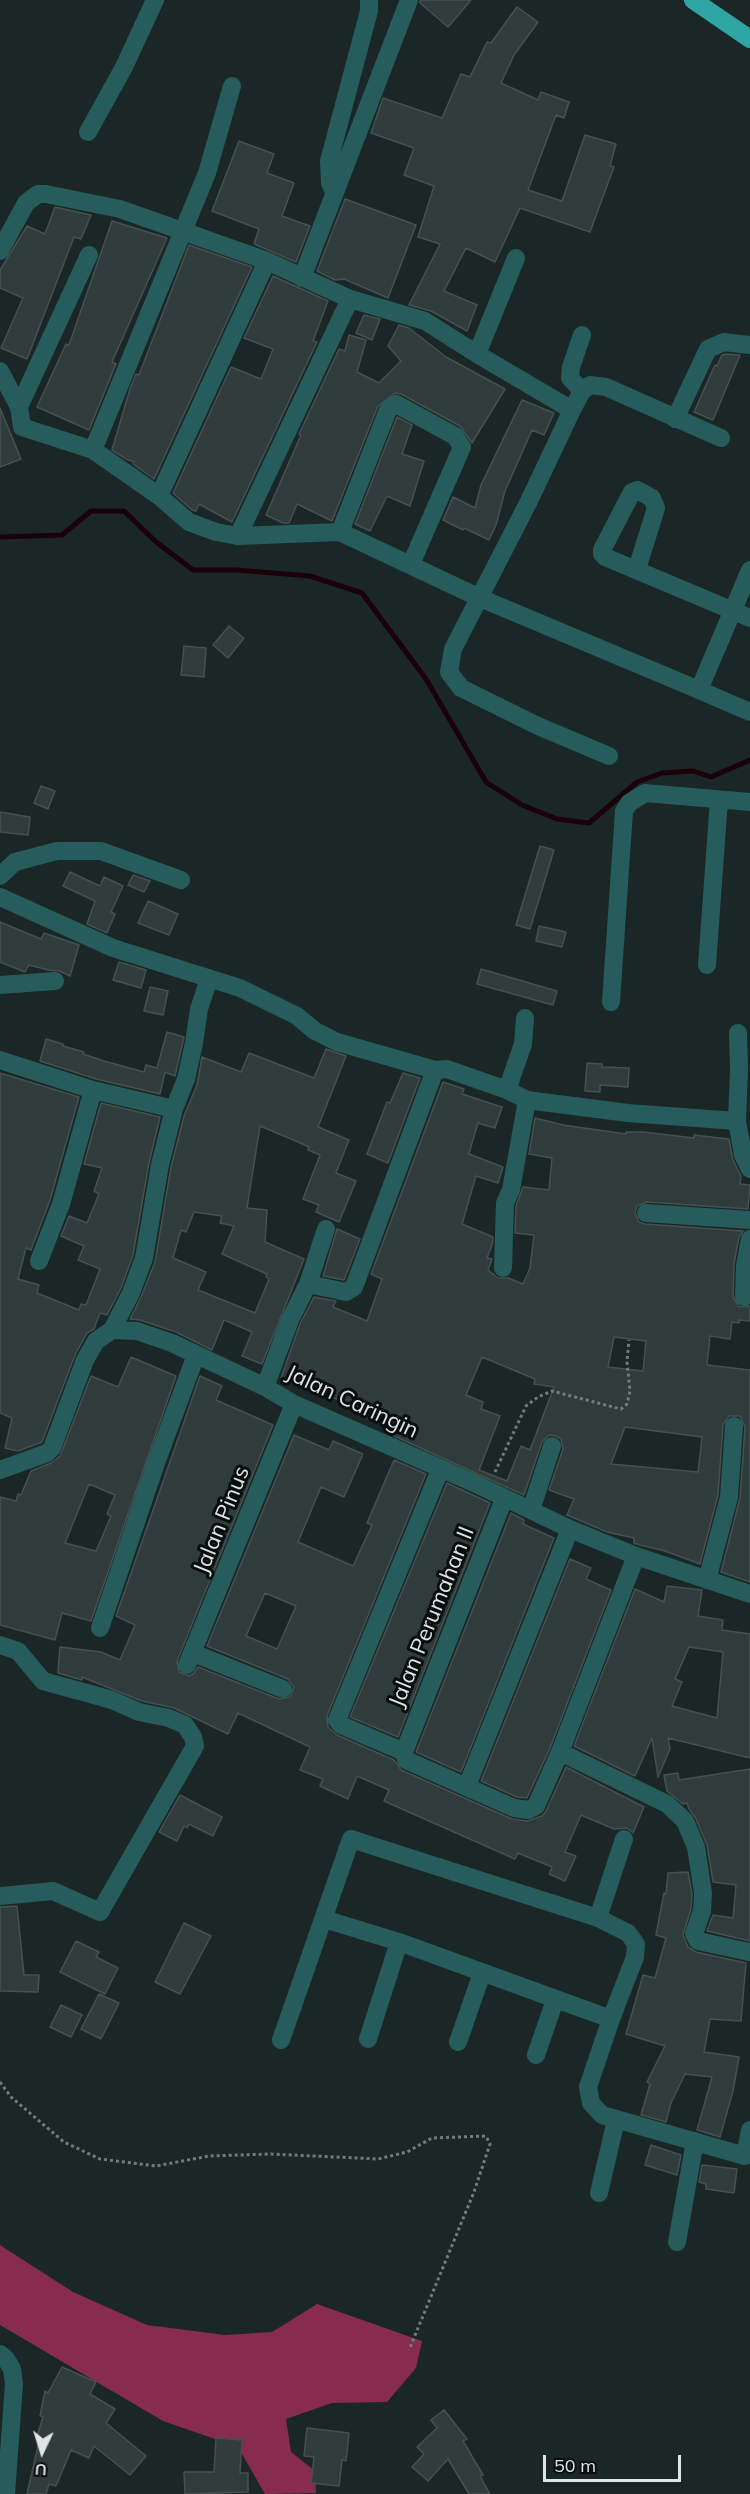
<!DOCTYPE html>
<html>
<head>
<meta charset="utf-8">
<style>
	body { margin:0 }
	#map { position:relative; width:750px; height:2494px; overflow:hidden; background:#1b2626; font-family:Mulish,sans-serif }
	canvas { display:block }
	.north { position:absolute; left:12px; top:2422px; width:60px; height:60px; -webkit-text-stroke:4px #090e0e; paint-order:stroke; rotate:184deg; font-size:16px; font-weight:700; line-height:24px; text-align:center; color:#dee5e5 }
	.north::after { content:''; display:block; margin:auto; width:21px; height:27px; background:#dee5e5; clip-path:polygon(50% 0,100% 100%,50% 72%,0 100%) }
	.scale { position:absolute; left:543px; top:2455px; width:138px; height:27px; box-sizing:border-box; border:3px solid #dee5e5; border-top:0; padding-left:8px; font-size:18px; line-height:21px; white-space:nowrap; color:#dee5e5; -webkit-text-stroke:4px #090e0e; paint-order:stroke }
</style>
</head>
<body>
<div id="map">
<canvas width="750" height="2494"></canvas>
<div class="north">U</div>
<div class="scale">50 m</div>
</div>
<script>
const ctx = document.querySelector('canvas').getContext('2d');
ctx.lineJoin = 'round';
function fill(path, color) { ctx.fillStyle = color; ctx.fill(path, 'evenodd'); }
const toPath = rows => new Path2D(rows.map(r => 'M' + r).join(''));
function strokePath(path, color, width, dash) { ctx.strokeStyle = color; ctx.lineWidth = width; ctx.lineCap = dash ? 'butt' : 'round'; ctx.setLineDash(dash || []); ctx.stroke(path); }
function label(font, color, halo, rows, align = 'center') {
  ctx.font = font + ' Mulish,sans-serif'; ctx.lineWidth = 6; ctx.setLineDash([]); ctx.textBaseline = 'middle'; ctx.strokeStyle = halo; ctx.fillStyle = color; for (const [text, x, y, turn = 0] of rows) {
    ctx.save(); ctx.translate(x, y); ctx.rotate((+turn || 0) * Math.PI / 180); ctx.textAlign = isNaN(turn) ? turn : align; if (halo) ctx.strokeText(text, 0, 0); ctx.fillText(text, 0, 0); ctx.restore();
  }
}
const forest = toPath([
	[0,2245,73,2292,147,2325,225,2335,272,2332,317,2304,422,2341,416,2368,387,2402,332,2403,286,2419,291,2452,315,2471,316,2493,265,2494,238,2447,163,2421,0,2325]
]);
const stream = toPath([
	[0,537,62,535,91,511,124,511,155,541,193,570,237,570,310,576,362,593,426,679,486,782,522,805,557,819,589,823,637,782,662,773,693,771,711,777,750,760]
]);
const building = toPath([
	[420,0,471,0,448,27,420,3,420,0],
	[517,7,538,22,514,55,501,83,538,100,541,92,569,102,564,118,556,115,528,190,562,201,585,135,616,144,610,166,614,167,590,232,520,208,495,262,466,248,444,291,477,305,467,331,431,311,409,305,440,244,418,237,434,186,404,175,414,148,371,133,383,98,442,118,461,74,470,77,487,42,491,43,517,7],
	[239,141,274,154,267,173,294,183,282,216,310,226,296,262,254,244,259,229,212,211,239,141],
	[345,199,416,225,388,298,344,279,335,280,317,271,345,199],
	[55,207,91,215,81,239,74,237,27,359,1,348,23,298,0,288,0,270,27,226,45,234,55,207],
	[112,221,167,238,112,362,116,364,89,430,37,407,66,344,69,345,112,221],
	[189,245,252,267,154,479,133,464,134,462,126,459,112,450,130,389,136,374,139,375,189,245],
	[273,276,328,301,313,341,317,342,232,522,199,504,196,511,192,510,173,493,231,367,261,379,273,349,244,338,273,276],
	[364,315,380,319,372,340,356,333,364,315],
	[399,325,409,328,446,357,505,389,472,443,460,426,401,394,395,393,378,406,332,521,297,504,289,523,283,523,266,515,301,435,299,434,339,349,345,351,349,335,366,340,357,372,379,383,401,361,388,346,399,325],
	[726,354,740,355,713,420,694,412,715,365,717,366,722,355,726,354],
	[522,400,554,413,544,435,532,430,505,491,496,525,489,540,464,528,463,530,443,520,453,497,475,508,481,485,522,400],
	[0,408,21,459,0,467,0,408],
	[397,417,412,425,402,454,424,461,410,506,387,496,370,531,355,524,397,417],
	[229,626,244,638,228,658,213,645,229,626],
	[184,646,206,648,204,677,181,675,184,646],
	[41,786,55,791,48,809,34,803,41,786],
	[0,812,30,817,28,835,0,832,0,812],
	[540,846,554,850,530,929,516,925,540,846],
	[70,872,100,886,104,877,123,886,111,912,115,914,107,933,87,924,95,901,63,886,70,872],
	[133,875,150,881,144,892,128,885,133,875],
	[148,901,178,914,169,935,138,923,148,901],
	[0,922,41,939,44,933,79,945,70,976,59,971,48,970,29,965,25,972,0,962,0,922],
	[539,926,566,932,562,947,536,941,539,926],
	[119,962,146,970,141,988,113,980,119,962],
	[481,969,557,991,553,1005,477,984,481,969],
	[150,987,168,991,163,1015,144,1011,150,987],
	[167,1032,184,1037,175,1076,165,1072,160,1094,96,1079,40,1061,46,1039,63,1044,63,1046,84,1052,83,1054,104,1061,144,1072,146,1065,157,1068,167,1032],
	[326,1049,346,1056,318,1127,349,1140,336,1173,356,1181,339,1222,316,1212,319,1205,303,1199,320,1155,308,1150,309,1147,296,1141,260,1126,247,1208,267,1210,265,1242,304,1259,262,1364,242,1356,252,1332,224,1320,212,1350,176,1332,140,1320,130,1319,141,1297,155,1262,171,1167,184,1116,197,1085,202,1057,241,1072,249,1053,314,1078,326,1049],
	[194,1212,222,1216,220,1223,234,1226,222,1254,267,1274,266,1277,269,1279,255,1313,198,1290,206,1272,173,1258,181,1230,186,1232,194,1212],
	[587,1063,602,1064,602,1067,629,1068,628,1087,600,1085,600,1092,585,1091,587,1063],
	[0,1073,79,1097,50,1200,31,1250,26,1248,18,1279,39,1285,37,1293,79,1310,81,1304,86,1305,100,1269,78,1260,84,1246,61,1236,69,1216,87,1223,99,1194,94,1191,102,1168,84,1164,101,1103,160,1117,149,1163,133,1255,121,1288,107,1315,100,1313,94,1329,87,1333,75,1355,42,1442,18,1451,5,1448,12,1418,0,1413,0,1073],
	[403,1073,420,1078,388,1163,367,1154,387,1102,390,1103,403,1073],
	[443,1082,464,1089,462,1094,502,1107,495,1128,478,1123,470,1150,469,1154,503,1167,498,1183,476,1176,462,1224,493,1237,492,1245,487,1258,492,1259,488,1270,498,1278,508,1278,523,1284,530,1268,534,1235,515,1233,516,1206,523,1187,549,1190,552,1158,529,1154,535,1118,563,1125,626,1134,626,1132,643,1132,694,1138,694,1135,729,1139,733,1160,741,1176,740,1184,750,1185,748,1209,647,1202,637,1206,635,1213,639,1222,645,1224,743,1231,739,1237,734,1264,733,1297,739,1307,750,1306,750,1321,739,1320,739,1323,732,1322,730,1339,710,1336,707,1365,750,1370,750,1582,721,1572,740,1498,745,1427,740,1416,729,1416,723,1425,718,1495,700,1564,665,1551,640,1545,634,1543,634,1538,607,1532,567,1515,574,1499,549,1490,563,1449,561,1439,556,1436,549,1435,542,1442,524,1495,394,1436,396,1430,364,1417,366,1411,324,1394,323,1396,281,1378,300,1324,314,1297,336,1301,333,1307,367,1321,382,1279,371,1274,443,1082],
	[614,1337,646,1341,643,1371,608,1367,614,1337],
	[482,1357,535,1379,534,1384,554,1387,530,1450,521,1446,507,1481,479,1470,500,1416,481,1409,483,1402,466,1395,482,1357],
	[625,1427,702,1437,698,1472,611,1464,625,1427],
	[337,1229,360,1239,344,1280,323,1276,337,1229],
	[131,1357,176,1376,91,1621,62,1613,55,1640,0,1625,0,1497,16,1501,18,1494,21,1495,31,1471,51,1463,60,1456,91,1376,118,1387,131,1357],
	[89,1484,115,1495,107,1514,111,1516,96,1551,65,1543,89,1484],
	[200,1376,222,1386,216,1400,273,1425,177,1661,179,1672,189,1676,194,1673,198,1667,279,1699,290,1697,294,1687,288,1679,207,1646,294,1435,329,1450,333,1441,363,1454,344,1497,321,1487,298,1542,353,1566,372,1525,367,1523,394,1460,426,1474,327,1716,328,1727,337,1735,394,1760,401,1770,512,1819,527,1821,542,1816,546,1811,566,1767,644,1807,633,1833,627,1828,614,1829,581,1815,565,1852,576,1856,565,1881,549,1874,552,1867,518,1853,515,1859,384,1801,389,1790,357,1776,348,1799,320,1786,323,1779,300,1770,310,1747,238,1713,228,1734,174,1708,142,1701,82,1677,82,1680,58,1673,60,1647,101,1652,120,1660,135,1625,116,1616,200,1376],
	[265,1593,296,1606,277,1649,246,1636,265,1593],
	[447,1483,490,1503,398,1737,350,1717,447,1483],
	[511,1513,524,1520,523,1524,554,1538,461,1772,416,1752,511,1513],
	[570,1559,591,1568,586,1579,611,1590,550,1748,527,1798,517,1797,481,1781,570,1559],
	[667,1586,702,1590,698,1616,723,1620,722,1630,750,1634,750,1758,668,1738,670,1749,658,1777,652,1738,635,1776,574,1746,635,1589,664,1602,667,1586],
	[689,1647,723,1652,717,1718,672,1706,682,1682,675,1679,689,1647],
	[750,1769,750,1941,707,1931,713,1915,733,1918,736,1885,713,1882,707,1845,695,1817,689,1809,687,1803,683,1804,667,1791,664,1775,678,1773,679,1780,750,1769],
	[180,1795,222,1817,213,1836,189,1824,187,1828,184,1826,177,1841,159,1832,180,1795],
	[688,1872,692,1894,691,1909,683,1935,688,1947,696,1952,746,1963,741,2021,710,2019,704,2052,739,2057,733,2091,720,2137,697,2130,712,2077,685,2074,671,2103,666,2122,641,2115,650,2084,647,2082,665,2046,626,2034,643,1975,655,1978,666,1938,656,1935,664,1893,666,1894,668,1873,688,1872],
	[17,1906,24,1975,39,1975,38,1992,0,1991,0,1907,17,1906],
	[184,1923,211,1936,180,1994,155,1982,184,1923],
	[76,1941,99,1952,96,1957,118,1968,105,1994,60,1972,76,1941],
	[99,1994,119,2003,101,2039,81,2029,99,1994],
	[61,2005,82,2015,71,2037,50,2027,61,2005],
	[651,2145,681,2155,677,2175,645,2165,651,2145],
	[702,2165,737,2169,734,2193,706,2189,706,2184,699,2182,702,2165],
	[62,2367,96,2382,90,2394,115,2409,106,2423,146,2456,130,2475,94,2446,89,2458,71,2450,56,2486,49,2484,46,2494,27,2494,40,2437,37,2436,43,2417,40,2416,45,2391,48,2393,62,2367],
	[444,2410,467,2439,463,2441,483,2475,480,2476,490,2494,469,2494,448,2459,428,2481,412,2467,424,2454,417,2447,437,2428,431,2420,444,2410],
	[307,2428,349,2433,346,2461,342,2460,339,2486,311,2483,314,2457,304,2456,307,2428],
	[216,2438,242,2440,240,2473,248,2473,248,2492,185,2494,184,2472,214,2472,216,2438]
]);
const path = toPath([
	[495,1472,526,1406,538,1397,552,1391,621,1409,627,1404,630,1391,627,1362,629,1340],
	[0,2082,11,2097,64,2142,100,2159,156,2166,209,2156,271,2154,378,2159,407,2152,432,2138,486,2136,490,2144,474,2192,409,2350]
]);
const minor = toPath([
	[88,132,124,67,155,0],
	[334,192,330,183,329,161,369,11,369,0],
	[0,251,26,203,38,194,46,194,120,209,267,261,350,299,425,321,477,354,572,410],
	[89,255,19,407,22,427,93,450,159,496,189,522,216,532,238,536,340,532],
	[302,278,409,0],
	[582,335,571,367,570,378,582,391],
	[477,354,516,258],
	[0,371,19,407],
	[675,419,708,349,724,342,750,345],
	[93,450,207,173,232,86],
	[159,496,267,261],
	[238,536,350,299],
	[411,564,462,447,455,436,396,404,388,410,340,532,480,598,699,690],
	[637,569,656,508,652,498,637,490,632,492,602,550,602,554,605,557,750,618],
	[750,570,699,690,750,712],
	[609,756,538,726,461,688,449,672,453,649,529,501,572,410,582,391,590,385,606,387,721,438],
	[0,876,15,862,57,851,101,851,181,880],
	[0,897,113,948,240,988,297,1016,315,1031,337,1042,435,1070],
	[707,965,719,800],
	[0,985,55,981],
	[611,1002,624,811,629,803,645,793,750,802],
	[738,1033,739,1069,737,1121,743,1155,750,1169],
	[0,1060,93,1090],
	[507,1090,523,1044,525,1018],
	[646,1213,750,1220],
	[39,1261,61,1204,93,1090,174,1109],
	[503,1268,505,1203,511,1190,527,1100],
	[308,1284,326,1229],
	[744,1297,745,1266,750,1239],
	[112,1330,131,1293,144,1258,160,1165,174,1109,186,1079,194,1043,199,1009,209,979],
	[265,1387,290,1320,308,1284,346,1292,354,1287,435,1070,447,1069,507,1090,527,1100,628,1113,737,1121],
	[0,1470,47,1453,52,1448,85,1360,96,1341,112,1330,137,1331,172,1343,265,1387,294,1404,474,1483,570,1529,636,1556,750,1594],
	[440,1470,337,1720,341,1725,404,1752,406,1760,514,1808,528,1810,536,1806,560,1752],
	[531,1510,552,1446],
	[636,1556,560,1752,667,1804,685,1821,696,1847,703,1893,702,1911,694,1934,698,1941,749,1952],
	[707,1580,729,1497,734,1426],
	[100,1628,157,1460,196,1355],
	[0,1645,18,1651,43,1681,112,1700,139,1712,169,1718,185,1725,193,1737,195,1746,100,1912,53,1891,0,1896],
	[193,1653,283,1689],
	[187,1665,294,1404],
	[404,1752,504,1499],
	[467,1786,570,1529],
	[598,1918,624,1839],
	[324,1919,399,1942,611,2019,588,2087,591,2103,602,2115,745,2156,750,2130],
	[368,2039,399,1942],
	[281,2040,351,1839,598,1918,628,1933,636,1944,635,1957,611,2019],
	[458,2042,482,1973],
	[536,2055,555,2000],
	[599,2193,616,2120],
	[677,2242,695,2141],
	[0,2354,6,2359,12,2369,14,2384,6,2494]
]);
const highway = toPath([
	[693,0,750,39]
]);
const streetNames = [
	["Jalan Caringin",352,1402,25],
	["Jalan Pinus",222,1520,-68],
	["Jalan Perumahan II",432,1617,-68]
];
fill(forest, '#872c4d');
strokePath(stream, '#1a0109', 5);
fill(building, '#303c3b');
strokePath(building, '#455151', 1.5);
strokePath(path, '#737c7c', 3, [3, 3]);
strokePath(minor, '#265c5c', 18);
strokePath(highway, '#2ea6a4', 18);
label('22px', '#dee5e5', '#090e0e', streetNames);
</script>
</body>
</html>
